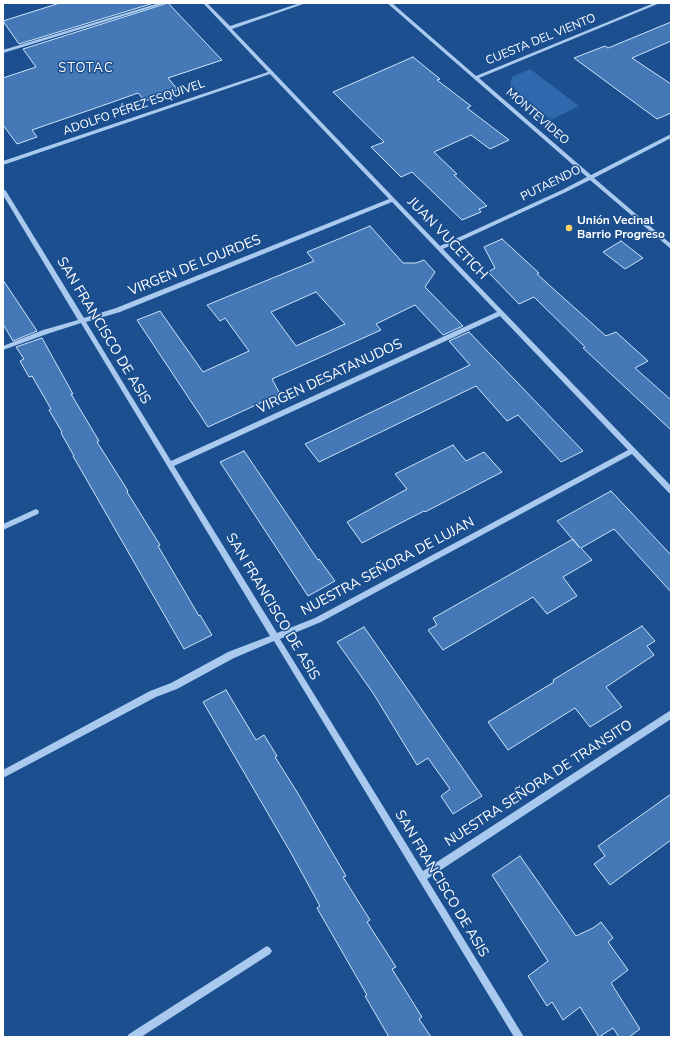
<!DOCTYPE html>
<html>
<head>
<meta charset="utf-8">
<style>
	body { margin:0 }
	#map { position:relative; width:674px; height:1040px; overflow:hidden; background:#1b4f8f; font-family:"Nunito Sans",sans-serif }
	canvas { display:block }
	.frame { position:absolute; inset:0; border:4px solid #fff; pointer-events:none }
</style>
</head>
<body>
<div id="map">
<canvas width="674" height="1040"></canvas>
<div class="frame"></div>
</div>
<script>
const ctx = document.querySelector('canvas').getContext('2d');
ctx.lineJoin = 'round';
function fill(path, color) { ctx.fillStyle = color; ctx.fill(path, 'evenodd'); }
const toPath = rows => new Path2D(rows.map(r => 'M' + r).join(''));
function strokePath(path, color, width, dash) { ctx.strokeStyle = color; ctx.lineWidth = width; ctx.lineCap = dash ? 'butt' : 'round'; ctx.setLineDash(dash || []); ctx.stroke(path); }
function label(font, color, halo, rows, align = 'center') {
  ctx.font = font + ' "Nunito Sans",sans-serif'; ctx.lineWidth = 3; ctx.setLineDash([]); ctx.textBaseline = 'middle'; ctx.strokeStyle = halo; ctx.fillStyle = color; for (const [text, x, y, turn = 0] of rows) {
    ctx.save(); ctx.translate(x, y); ctx.rotate((+turn || 0) * Math.PI / 180); ctx.textAlign = isNaN(turn) ? turn : align; if (halo) ctx.strokeText(text, 0, 0); ctx.fillText(text, 0, 0); ctx.restore();
  }
}
const green = toPath([
	[530,69,579,106,551,120,510,85,512,77]
]);
const building = toPath([
	[60,3,154,3,19,44,3,21,60,3],
	[168,3,222,60,168,78,178,90,145,101,138,93,110,103,32,130,37,137,17,144,3,125,3,78,36,67,23,49,168,3],
	[671,22,671,41,632,58,671,84,671,113,657,119,574,58,605,46,608,48,671,22],
	[413,57,440,79,437,80,471,106,467,108,509,140,490,149,471,135,434,152,457,174,454,175,487,206,479,209,481,212,462,220,412,172,401,177,371,147,384,142,333,92,413,57],
	[370,226,403,263,416,263,424,260,435,272,425,287,463,326,443,335,415,305,376,324,381,330,272,379,280,394,208,427,137,320,160,311,203,372,249,351,225,318,220,321,207,305,314,261,307,252,370,226],
	[316,292,345,324,296,346,271,312,316,292],
	[502,239,539,273,537,274,558,293,606,336,616,332,648,361,635,368,671,400,671,430,583,348,585,347,534,297,519,304,488,272,495,268,484,247,502,239],
	[621,241,643,258,625,269,603,252,621,241],
	[3,280,37,331,13,341,3,324,3,280],
	[469,332,583,451,561,462,518,415,507,421,476,386,319,462,305,444,470,365,449,341,469,332],
	[42,338,73,394,71,394,99,441,97,442,128,491,127,492,160,545,158,546,199,616,200,615,212,635,184,649,73,456,74,456,61,433,62,432,49,410,51,409,32,376,29,377,20,361,24,359,16,347,42,338],
	[453,445,466,461,484,452,502,472,425,512,424,511,362,543,347,522,407,489,395,474,453,445],
	[244,451,318,560,319,559,335,581,308,596,220,462,244,451],
	[611,491,671,555,671,592,614,529,581,548,592,560,563,577,577,596,547,614,533,597,443,650,428,630,437,625,433,618,573,539,580,548,557,521,611,491],
	[642,626,655,641,647,646,654,655,606,687,622,707,590,727,575,708,508,750,488,722,554,682,553,680,642,626],
	[364,627,482,796,453,814,441,796,450,789,428,758,417,765,373,693,337,642,364,627],
	[226,690,256,740,264,735,277,756,275,757,297,792,346,876,343,877,370,920,367,922,396,967,392,969,422,1017,419,1019,431,1037,389,1037,365,996,367,995,317,908,320,906,291,853,203,702,226,690],
	[671,794,671,840,610,885,594,864,605,856,598,846,671,794],
	[520,856,576,936,593,928,601,922,613,938,608,942,628,970,611,983,640,1029,629,1037,619,1037,613,1028,599,1037,580,1007,563,1020,552,1002,547,1006,528,976,548,961,492,875,520,856]
]);
const minor = toPath([
	[159,3,166,3,3,53,3,50,159,3],
	[203,3,207,3,230,26,300,3,306,3,232,29,440,246,562,190,587,177,387,3,392,3,476,76,654,3,660,3,479,78,591,175,671,134,671,138,594,178,671,244,671,249,590,180,566,192,443,249,671,486,671,494,669,493,632,454,321,622,280,639,423,871,671,710,671,719,427,879,524,1037,514,1037,274,641,234,658,177,689,156,697,3,778,3,770,150,691,171,683,228,652,270,636,81,323,47,334,3,350,3,346,43,330,78,320,3,195,3,189,6,191,84,318,116,308,389,199,270,74,3,165,3,161,268,72,203,3],
	[392,202,497,312,171,461,86,322,120,312,392,202],
	[500,316,628,450,315,618,277,633,174,466,500,316],
	[36,509,38,510,39,512,38,514,3,530,3,524,36,509],
	[267,946,270,948,272,951,270,954,141,1037,127,1037,129,1034,267,946]
]);
const markers = [
	[569,228,4,"#ffd166"]
];
const farStreetnames = [
	["CUESTA DEL VIENTO",541,40,-22],
	["ADOLFO PÉREZ ESQUIVEL",134,108,-19],
	["MONTEVIDEO",537,117,41],
	["PUTAENDO",551,184,-26]
];
const farPoinames = [
	["Unión Vecinal",577,221],
	["Barrio Progreso",577,235]
];
const farNeighbourhoodnames = [
	["STOTAC",86,69]
];
const streetNames = [
	["JUAN VUCETICH",447,239,46],
	["VIRGEN DE LOURDES",195,266,-22],
	["SAN FRANCISCO DE ASIS",103,331,59],
	["VIRGEN DESATANUDOS",330,377,-25],
	["NUESTRA SEÑORA DE LUJAN",388,567,-28],
	["SAN FRANCISCO DE ASIS",272,607,59],
	["NUESTRA SEÑORA DE TRANSITO",539,784,-33],
	["SAN FRANCISCO DE ASIS",441,884,59]
];
fill(green, '#2e69ad');
fill(building, '#4478b7');
strokePath(building, '#cfe3fa', 1);
fill(minor, '#a9c9ee');
for (const [x, y, r, color] of markers) { const dot = new Path2D(); dot.arc(x, y, r, 0, 2 * Math.PI); ctx.fillStyle = color; ctx.fill(dot); strokePath(dot, '#1b4f8f', 1.5); }
label('12px', '#fff', '#1b4f8f', farStreetnames);
label('bold 12px', '#fff', '#1b4f8f', farPoinames, 'left');
ctx.letterSpacing = '1px';
label('13px', '#fff', '#1b4f8f', farNeighbourhoodnames);
ctx.letterSpacing = '0px';
label('14px', '#fff', '#1b4f8f', streetNames);
</script>
</body>
</html>
